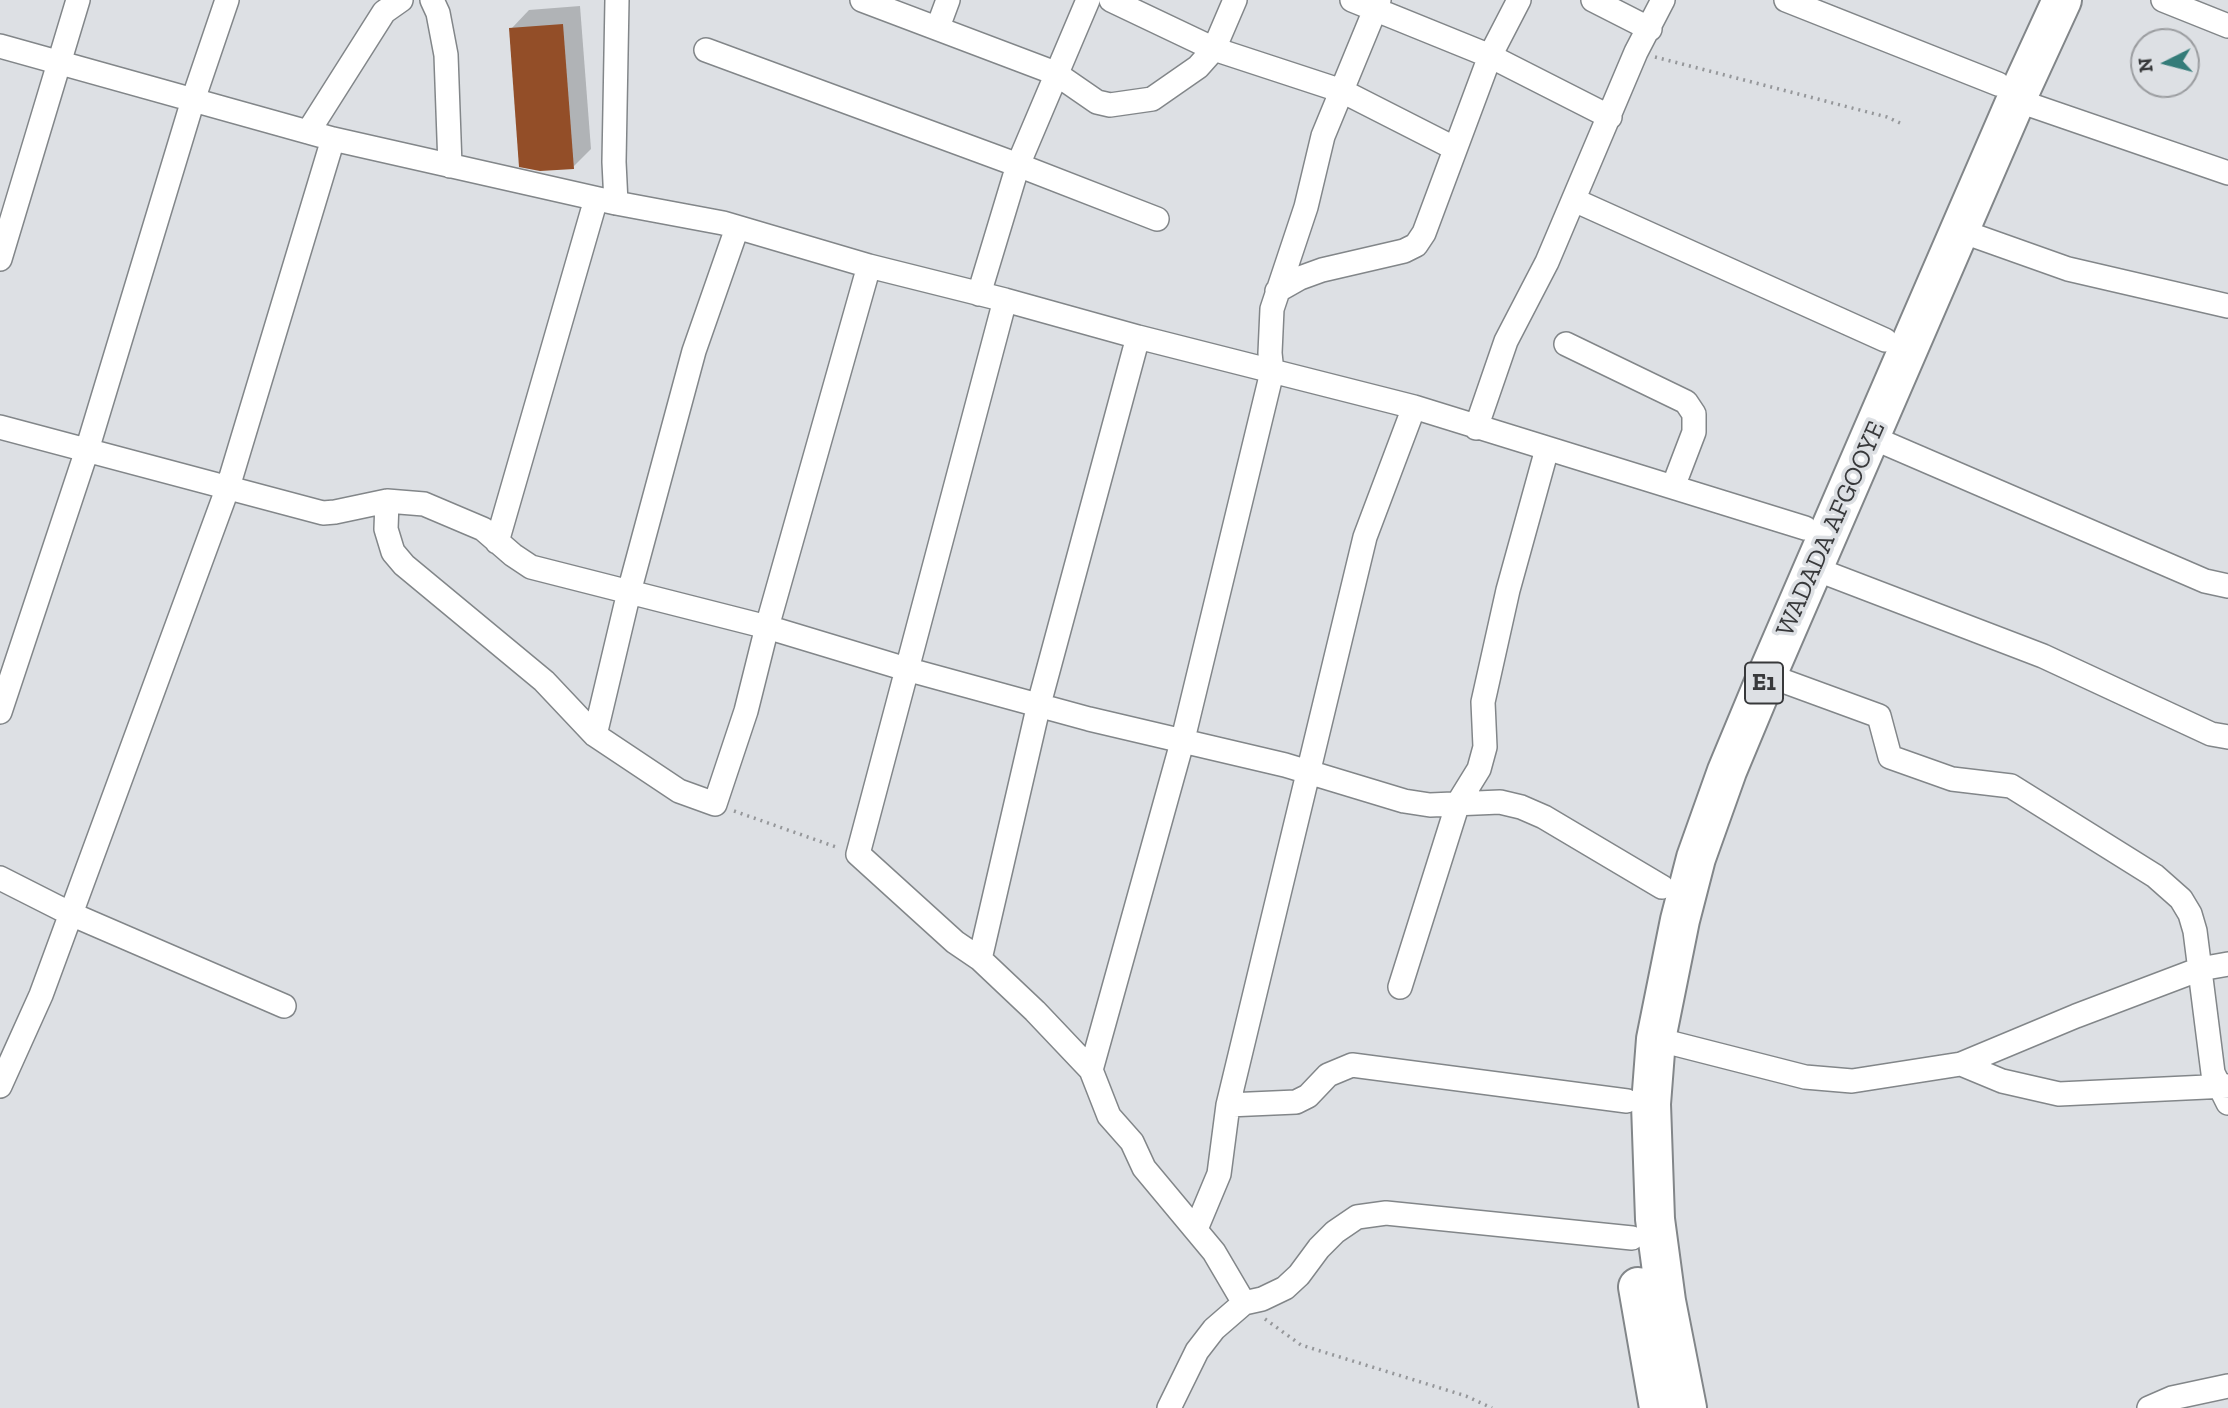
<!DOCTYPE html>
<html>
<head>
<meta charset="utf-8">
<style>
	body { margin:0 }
	#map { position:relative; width:2228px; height:1408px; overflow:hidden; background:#dde0e4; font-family:"Zilla Slab",serif }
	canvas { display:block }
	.north { position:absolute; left:2130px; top:28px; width:70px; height:70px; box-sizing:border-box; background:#dde0e4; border:2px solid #9b9da0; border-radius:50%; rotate:264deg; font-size:19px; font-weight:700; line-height:28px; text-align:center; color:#38393b }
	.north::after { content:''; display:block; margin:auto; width:24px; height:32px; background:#347c79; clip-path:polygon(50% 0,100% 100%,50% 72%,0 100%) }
</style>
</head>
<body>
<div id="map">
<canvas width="2228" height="1408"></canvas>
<div class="north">N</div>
</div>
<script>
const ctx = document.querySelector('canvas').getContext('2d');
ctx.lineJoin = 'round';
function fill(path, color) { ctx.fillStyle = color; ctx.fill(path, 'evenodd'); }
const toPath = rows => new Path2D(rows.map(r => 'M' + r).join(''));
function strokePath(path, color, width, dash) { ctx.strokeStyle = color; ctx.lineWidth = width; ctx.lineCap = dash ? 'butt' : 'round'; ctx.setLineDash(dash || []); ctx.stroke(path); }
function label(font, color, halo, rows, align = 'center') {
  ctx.font = font + ' "Zilla Slab",serif'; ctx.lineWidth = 7; ctx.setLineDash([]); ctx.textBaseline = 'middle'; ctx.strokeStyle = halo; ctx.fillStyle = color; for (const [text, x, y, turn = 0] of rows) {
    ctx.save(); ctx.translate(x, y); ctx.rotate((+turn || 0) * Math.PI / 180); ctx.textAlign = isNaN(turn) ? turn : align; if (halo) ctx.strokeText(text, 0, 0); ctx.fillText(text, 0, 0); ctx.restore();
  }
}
const shadow = toPath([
	[580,6,591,149,573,167,511,29,529,10]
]);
const building = toPath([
	[563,24,574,169,540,171,519,167,509,28]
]);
const path = toPath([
	[1655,57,1887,117,1900,123],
	[734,811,839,848],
	[1265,1319,1301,1345,1466,1396,1492,1408]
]);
const street = toPath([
	[432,0,438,13,446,55,450,166],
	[862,0,1055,73,1097,102,1110,105,1152,99,1198,67,1214,49,1235,0],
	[1111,0,1214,49,1342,91,1454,148],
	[1352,0,1490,56,1610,117],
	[1593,0,1650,29],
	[1786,0,1998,84],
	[2163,0,2228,26],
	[938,27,948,0],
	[0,46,333,139,616,203,723,223,869,266,1005,300,1138,337,1414,407,1805,528],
	[706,50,1018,165,1157,219],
	[2016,100,2228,173],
	[308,132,384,12,401,0],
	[1574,200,1885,340],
	[616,203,614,162,617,0],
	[1961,231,2068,269,2228,306],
	[0,259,78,0],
	[1277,291,1300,278,1322,270,1404,251,1416,245,1424,233,1490,56,1519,0],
	[979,294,1018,165,1088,0],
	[1005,300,858,854,955,942,980,959,1035,1011,1091,1070,1109,1116,1132,1142,1144,1168,1214,1252,1244,1303],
	[1566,344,1686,402,1694,414,1694,432,1673,487],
	[0,427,323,513,335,512,387,501,424,504,483,529,513,555,531,567,767,627,906,669,1089,719,1285,765,1404,801,1430,805,1500,802,1521,807,1544,817,1662,887],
	[1476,428,1506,341,1547,262,1636,52,1663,0],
	[1871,437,2205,581,2228,586],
	[387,501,386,529,393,552,404,565,544,681,595,735,679,791,715,804,746,711,767,627,869,266],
	[497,542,596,199],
	[1813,568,2043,656,2211,734,2228,737],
	[1767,675,1879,716,1890,757,1952,779,2011,786,2155,876,2181,899,2190,914,2195,931,2213,1073,2228,1103],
	[0,712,87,450,193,100,227,0],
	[595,735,629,592,694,351,737,228],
	[0,878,71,914,284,1006],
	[980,959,1039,704,1138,337],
	[1400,987,1458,803,1479,769,1485,747,1483,702,1508,590,1547,449],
	[1656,1039,1805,1077,1852,1081,1961,1064,2076,1016,2200,969,2228,964],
	[1961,1064,2002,1081,2059,1094,2228,1086],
	[1091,1070,1183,739,1272,372,1270,353,1272,309,1306,207,1323,136,1379,0],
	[0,1086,41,995,228,487,333,139],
	[1228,1105,1296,1102,1308,1096,1328,1075,1352,1065,1627,1101],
	[1196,1229,1219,1174,1228,1105,1365,537,1414,407],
	[1169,1408,1197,1351,1214,1329,1244,1303,1262,1299,1285,1288,1299,1275,1319,1248,1335,1232,1357,1217,1386,1213,1632,1238],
	[2149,1408,2172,1398,2228,1386]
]);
const highway = toPath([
	[1638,1287,1659,1408],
	[1687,1408,1666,1301,1655,1219,1651,1104,1656,1039,1680,920,1696,858,1727,771,1767,675,2016,100,2062,0]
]);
const shields = [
	[1764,683,38]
];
const shieldNames = [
	["E1",1764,683]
];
const streetNames = [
	["WADADA AFGOOYE",1831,529,-66]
];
fill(shadow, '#0003');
fill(building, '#934e28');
strokePath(street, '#828689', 26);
strokePath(highway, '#828689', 42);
strokePath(path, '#95979a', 3.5, [2, 5]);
strokePath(street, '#fff', 23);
strokePath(highway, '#fff', 38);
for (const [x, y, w] of shields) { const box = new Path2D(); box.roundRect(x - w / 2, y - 20.5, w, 41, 5); ctx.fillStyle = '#dde0e4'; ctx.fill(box); strokePath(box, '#38393b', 2); }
label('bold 24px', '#38393b', null, shieldNames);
label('26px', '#38393b', '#dde0e4', streetNames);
</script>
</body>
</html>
